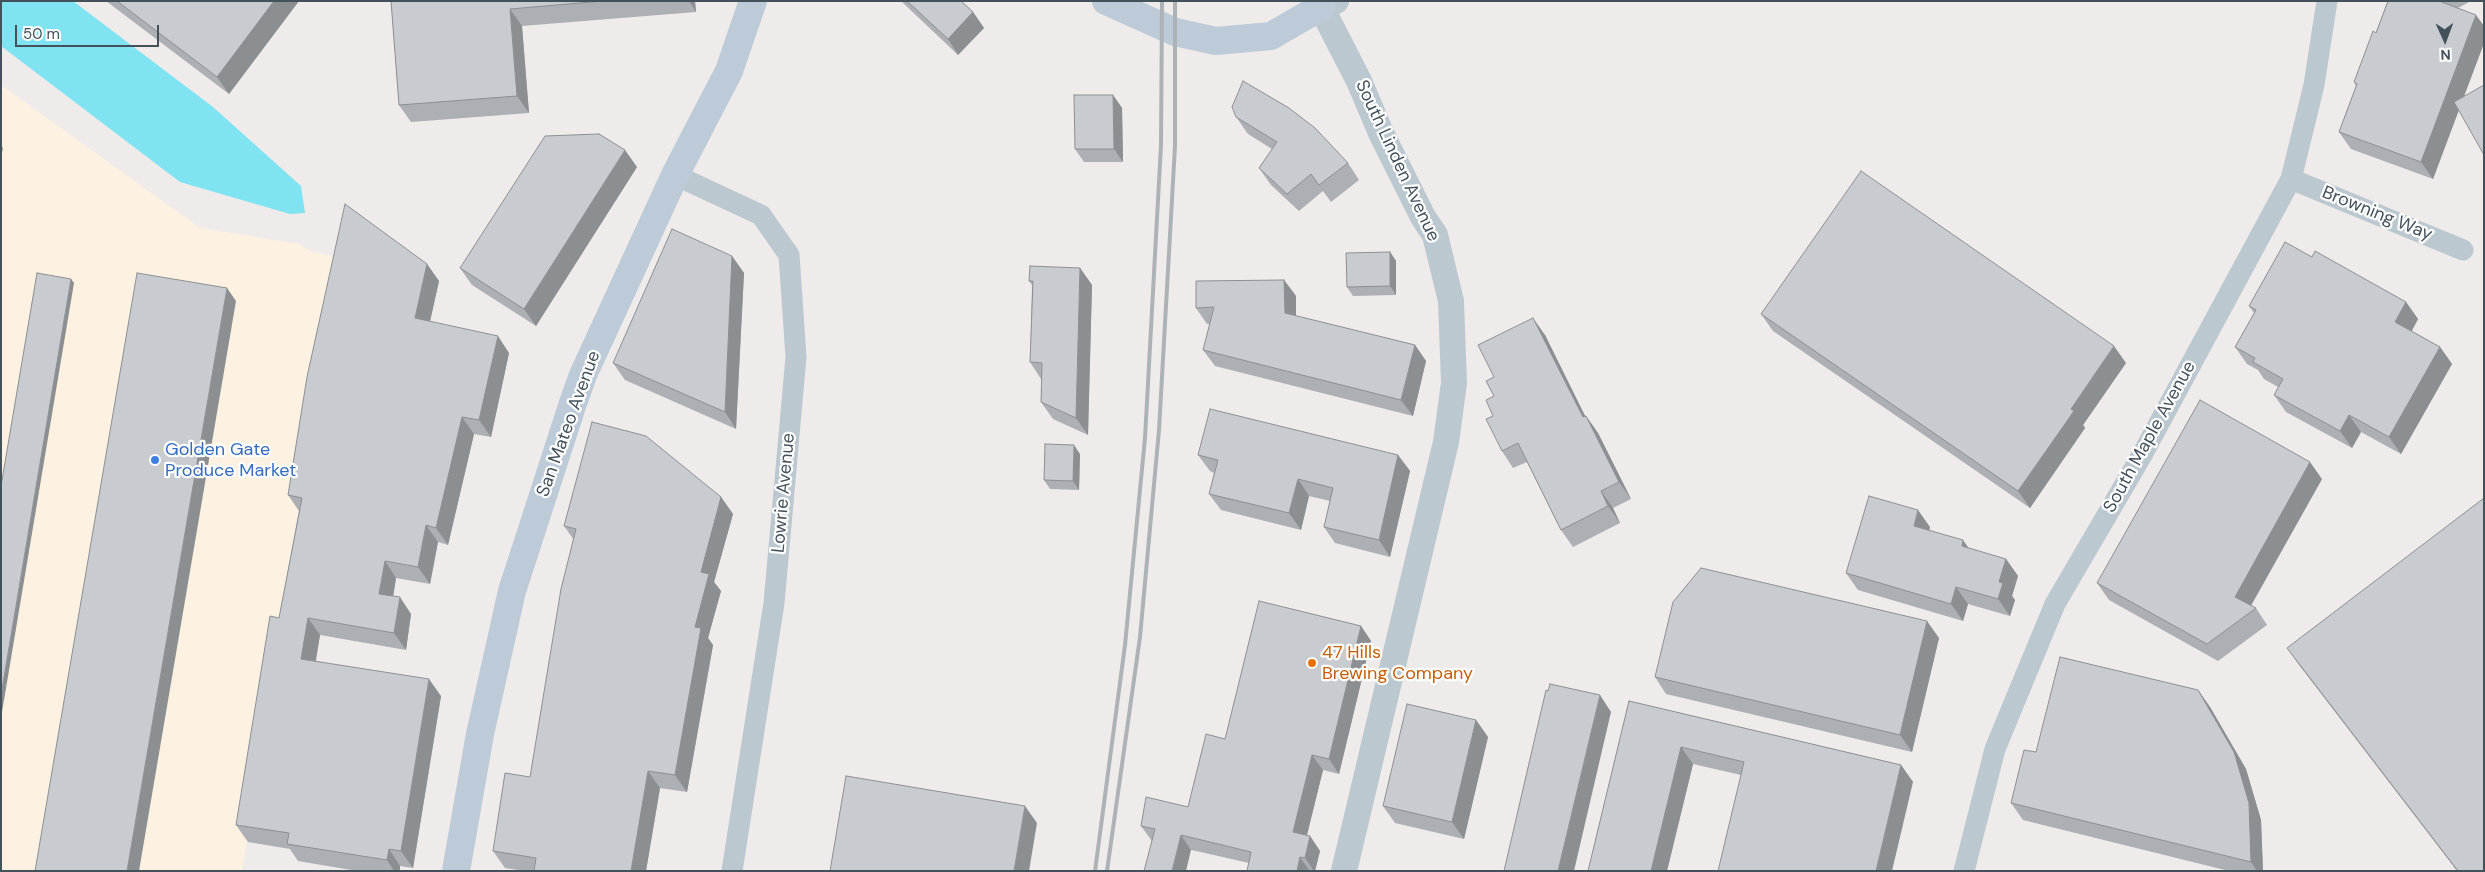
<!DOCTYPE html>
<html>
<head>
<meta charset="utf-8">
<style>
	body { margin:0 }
	#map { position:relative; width:2485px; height:872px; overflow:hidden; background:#efebeb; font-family:"DM Sans",sans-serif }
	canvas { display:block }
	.frame { position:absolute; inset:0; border:2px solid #43515a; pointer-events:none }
	.north { position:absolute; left:2420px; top:15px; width:50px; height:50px; -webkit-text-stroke:4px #fff; paint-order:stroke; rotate:178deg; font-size:14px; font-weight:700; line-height:20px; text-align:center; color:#43515a }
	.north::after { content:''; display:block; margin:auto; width:18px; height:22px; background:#43515a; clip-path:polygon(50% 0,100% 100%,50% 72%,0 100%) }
	.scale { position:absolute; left:15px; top:25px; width:144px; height:22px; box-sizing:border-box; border:2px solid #43515a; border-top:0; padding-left:6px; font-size:15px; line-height:18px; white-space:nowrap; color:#43515a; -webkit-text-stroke:4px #fff; paint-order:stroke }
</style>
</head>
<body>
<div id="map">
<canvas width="2485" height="872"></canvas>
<div class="frame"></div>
<div class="north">N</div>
<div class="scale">50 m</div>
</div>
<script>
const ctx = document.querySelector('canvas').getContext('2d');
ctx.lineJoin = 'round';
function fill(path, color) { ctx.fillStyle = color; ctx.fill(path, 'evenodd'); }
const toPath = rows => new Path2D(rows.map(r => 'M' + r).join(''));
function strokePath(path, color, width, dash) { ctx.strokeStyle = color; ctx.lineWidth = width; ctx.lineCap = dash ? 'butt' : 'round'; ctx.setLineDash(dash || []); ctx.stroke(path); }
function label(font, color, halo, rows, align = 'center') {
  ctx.font = font + ' "DM Sans",sans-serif'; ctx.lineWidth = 4.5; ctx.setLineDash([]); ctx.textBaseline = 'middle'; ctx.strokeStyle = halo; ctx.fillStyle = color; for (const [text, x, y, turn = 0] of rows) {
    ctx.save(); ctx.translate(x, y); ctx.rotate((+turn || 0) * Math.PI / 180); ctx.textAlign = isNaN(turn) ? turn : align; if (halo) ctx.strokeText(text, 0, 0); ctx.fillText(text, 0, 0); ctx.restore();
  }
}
const commercial = toPath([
	[1,85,200,228,299,244,313,252,349,259,298,512,242,871,1,871]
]);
const water = toPath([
	[1,1,73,1,213,107,301,186,305,213,290,214,180,182,1,46]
]);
const minor = toPath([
	[675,175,761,215,789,255,796,357,774,603,732,871],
	[2291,179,2463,250],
	[1964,871,1995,749,2055,604,2142,455,2291,179,2314,85,2327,1]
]);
const tertiary = toPath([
	[1336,1,1321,7,1359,81,1381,133,1423,217,1435,235,1451,301,1454,383,1446,442,1344,871]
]);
const secondary = toPath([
	[1106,1,1175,32,1216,41,1271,36,1321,7],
	[456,871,480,734,512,591,573,403,583,375,675,175,729,71,753,1]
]);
const rail = toPath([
	[1095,871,1125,645,1145,438,1161,145,1162,1],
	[1107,871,1140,637,1159,430,1175,146,1175,1]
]);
const wall = toPath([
	[106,1,299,1,229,94],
	[391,1,695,1,696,12,522,26,529,113,411,122,399,105],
	[901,1,961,1,973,12,984,28,958,55],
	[2388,1,2471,1,2458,8,2484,26,2484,43,2433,179,2351,149,2339,132,2356,86,2354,82,2376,33],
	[1113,95,1122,108,1123,162,1084,162,1075,149],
	[1236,117,1348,163,1359,180,1331,202,1323,191,1299,211,1271,185,1259,168,1272,149,1248,134],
	[637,167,536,326,472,285,460,268],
	[1390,252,1396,261,1396,295,1353,296,1347,287],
	[732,256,744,273,736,429,625,380,613,363],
	[2312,257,2406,302,2418,319,2412,331,2440,347,2452,364,2401,454,2361,432,2352,448,2286,412,2274,395,2278,387,2264,379,2258,370,2247,364,2235,347,2254,313,2249,306],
	[427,264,439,281,430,321,509,353,491,437,474,434,448,545,438,542,430,584,396,578,393,596,411,614,406,650,320,635,316,661,441,696,413,868,400,866,400,871,357,871,298,861,290,849,248,842,236,825,279,618,299,511,288,495],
	[1080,268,1092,285,1088,435,1053,419,1041,402,1041,379,1030,362,1032,285,1029,281],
	[1284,280,1296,296,1296,316,1415,345,1426,361,1413,416,1215,366,1203,350,1210,324,1207,324,1196,308],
	[1761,314,2126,363,2083,425,2085,428,2030,508,1773,331],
	[1545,335,1585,416,1586,416,1598,433,1631,499,1613,508,1620,523,1573,547,1561,530,1527,462,1513,468,1502,451,1493,416,1494,377],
	[1080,454,1079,490,1050,489,1044,480],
	[1198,455,1398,455,1410,471,1390,557,1335,543,1324,527,1330,501,1309,496,1301,530,1221,510,1209,494,1214,473,1210,471],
	[2322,479,2251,606,2256,608,2267,625,2218,661,2109,600,2097,583],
	[721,497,733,514,714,582,721,591,708,638,713,645,687,792,660,788,646,871,525,871,505,868,493,851,530,777,574,540,564,526],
	[1930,527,1929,530,1969,548,2006,559,2018,576,2012,596,2015,600,2010,616,1968,604,1963,621,1858,590,1846,573],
	[1361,626,1371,641,1339,774,1323,770,1307,835,1310,836,1320,851,1315,871,1247,871,1249,863,1152,841,1141,826,1188,807,1225,739],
	[1939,638,1912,752,1666,694,1655,677],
	[2287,648,2484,871,2457,871,2299,665],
	[2198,690,2210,707,2246,769,2261,820,2263,871,2229,871,2023,820,2011,803,2036,752],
	[1629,701,1901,765,1913,782,1741,775,1693,764,1667,871,1588,871],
	[1476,720,1488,737,1464,839,1395,823,1383,806]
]);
const shadedWall = toPath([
	[274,1,299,1,229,94,217,77],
	[689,1,695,1,696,12],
	[510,9,522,26,529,113,517,96],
	[973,12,984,28,958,55,948,39],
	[2476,15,2484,26,2484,43,2433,179,2421,162],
	[1113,95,1122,108,1123,162,1114,149],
	[1,146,3,148,1,157],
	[625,150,637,167,536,326,524,309],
	[1390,252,1396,261,1396,295,1390,286],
	[732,256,744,273,736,429,725,412],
	[427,264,439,281,427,335,415,318],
	[1080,268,1092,285,1088,435,1076,418],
	[71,279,74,283,1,718,1,695],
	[1284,280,1296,296,1296,329,1285,313],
	[227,288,236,301,139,871,127,871],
	[2406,302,2418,319,2407,339,2395,322],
	[1533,318,1545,335,1594,434,1583,417],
	[498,336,509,353,491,437,479,420],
	[1415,345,1426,361,1413,416,1401,400],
	[2114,346,2126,363,2083,425,2085,428,2030,508,2018,491,2071,409],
	[2440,347,2452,364,2401,454,2389,437],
	[2349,415,2361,432,2352,448,2340,431],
	[1586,416,1598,433,1631,499,1619,482],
	[462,417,474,434,448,545,436,528],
	[1074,445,1080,454,1079,490,1073,481],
	[1398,455,1410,471,1390,557,1379,540],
	[2310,462,2322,479,2246,614,2235,597],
	[1298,479,1309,496,1301,530,1289,513],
	[1601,491,1613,508,1620,523,1608,506],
	[721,497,733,514,714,582,721,591,708,638,713,645,687,792,675,775,701,572],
	[1918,510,1930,527,1926,543,1914,526],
	[426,525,438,542,430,584,418,567],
	[1963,540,1975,557,1962,546],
	[2006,559,2018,576,2012,596,2015,600,2010,616,1998,599,1999,582],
	[385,561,396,578,391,611,379,594],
	[1956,587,1968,604,1963,621,1951,604],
	[400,597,411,614,406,650,394,633],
	[308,618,320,635,313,676,301,659],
	[1927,621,1939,638,1912,752,1900,735],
	[1361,626,1371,641,1339,774,1329,759],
	[429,679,441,696,413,868,401,851],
	[2198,690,2210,707,2246,769,2261,820,2263,871,2257,871,2251,862],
	[1600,695,1611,712,1574,871,1558,871],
	[1476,720,1488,737,1464,839,1452,822],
	[1681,747,1693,764,1667,871,1651,871],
	[1312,755,1323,770,1304,847,1293,832],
	[1901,765,1913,782,1892,871,1876,871],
	[648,771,660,788,646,871,631,871],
	[1025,806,1037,823,1029,871,1014,871],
	[1181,835,1191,850,1186,871,1172,871],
	[1310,836,1320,851,1315,871,1314,871,1305,858],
	[389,849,400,866,400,871,394,871,387,860],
	[1300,857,1310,871,1297,871]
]);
const building = toPath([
	[117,1,274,1,217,77,117,1],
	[391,1,603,1,510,9,517,96,399,105,391,1],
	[907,1,961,1,973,12,948,39,907,1],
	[2388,1,2439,1,2476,15,2421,162,2339,132,2357,84,2354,82,2373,31,2376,33,2388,1],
	[1243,81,1289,108,1315,128,1348,163,1319,185,1311,174,1287,194,1259,168,1277,142,1236,117,1232,107,1243,81],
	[2484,85,2484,155,2454,102,2484,85],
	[1074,95,1113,95,1114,149,1075,149,1074,95],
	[599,134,625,150,524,309,460,268,545,136,599,134],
	[1861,171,2114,346,2071,409,2074,411,2018,491,1761,314,1861,171],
	[345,204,427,264,415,318,498,336,479,420,462,417,436,528,426,525,418,567,385,561,379,594,400,597,394,633,308,618,301,659,429,679,401,851,389,849,387,860,287,844,289,833,236,825,270,616,279,618,302,498,288,495,307,377,345,204],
	[672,229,732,256,725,412,613,363,672,229],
	[2285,242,2312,257,2315,251,2406,302,2395,322,2440,347,2389,437,2349,415,2340,431,2274,395,2283,379,2253,362,2255,358,2235,347,2256,310,2249,306,2285,242],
	[1390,252,1390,286,1347,287,1346,253,1390,252],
	[1030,266,1080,268,1076,418,1041,402,1042,363,1030,362,1033,281,1029,281,1030,266],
	[37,273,71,279,1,695,1,486,37,273],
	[137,273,227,288,127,871,35,871,137,273],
	[1284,280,1285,313,1415,345,1401,400,1203,350,1214,307,1196,308,1196,281,1284,280],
	[1533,318,1583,417,1586,416,1619,482,1601,491,1608,506,1561,530,1518,443,1502,451,1486,419,1493,416,1486,400,1494,396,1486,381,1494,377,1478,345,1533,318],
	[2200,400,2310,462,2235,597,2256,608,2207,644,2097,583,2200,400],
	[1210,409,1398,455,1379,540,1324,527,1333,488,1298,479,1289,513,1209,494,1218,460,1198,455,1210,409],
	[592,422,646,436,721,497,701,572,709,574,695,627,701,628,675,775,648,771,631,871,534,871,536,858,493,851,505,773,530,777,561,589,576,529,564,526,592,422],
	[1045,444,1074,445,1073,481,1044,480,1045,444],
	[1869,496,1918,510,1914,526,1963,540,1962,546,2006,559,1999,582,2003,583,1998,599,1956,587,1951,604,1846,573,1869,496],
	[2484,498,2484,871,2458,871,2287,648,2484,498],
	[1701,568,1927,621,1900,735,1655,677,1673,602,1701,568],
	[1259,601,1361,626,1329,759,1312,755,1293,832,1310,836,1305,858,1300,857,1297,871,1247,871,1251,852,1181,835,1172,871,1144,871,1155,829,1141,826,1146,797,1188,807,1206,734,1225,739,1259,601],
	[2060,657,2198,690,2234,752,2249,803,2251,862,2011,803,2024,750,2036,752,2060,657],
	[1550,684,1600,695,1558,871,1504,871,1546,690,1548,691,1550,684],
	[1629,701,1901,765,1876,871,1718,871,1744,762,1681,747,1651,871,1588,871,1629,701],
	[1407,704,1476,720,1452,822,1383,806,1407,704],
	[846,776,1025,806,1014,871,830,871,846,776]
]);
const markers = [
	[155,460,5,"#3f7fe0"],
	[1312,663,5,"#e8710a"]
];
const streetNames = [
	["South Linden Avenue",1397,161,65],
	["Browning Way",2377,214,22],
	["San Mateo Avenue",569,424,-70],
	["South Maple Avenue",2150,437,-61],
	["Lowrie Avenue",784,493,-85]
];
const shopNames = [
	["Golden Gate",165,450],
	["Produce Market",165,471]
];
const foodNames = [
	["47 Hills",1322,653],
	["Brewing Company",1322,674]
];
fill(commercial, '#fdf2e1');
fill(water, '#7fe3f1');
strokePath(minor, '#bbc8cf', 21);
strokePath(tertiary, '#bbc8cf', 26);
strokePath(secondary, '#bccbd7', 28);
strokePath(rail, '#adb2b7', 4);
fill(wall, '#acafb4');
fill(shadedWall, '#8c8f92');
fill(building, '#c8ccd1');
strokePath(building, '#8c8f92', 1);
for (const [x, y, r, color] of markers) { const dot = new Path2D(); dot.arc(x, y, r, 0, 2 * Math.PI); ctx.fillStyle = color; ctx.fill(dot); strokePath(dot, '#fff', 2); }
label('18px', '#43515a', '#fff', streetNames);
label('18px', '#366cbe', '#fff', shopNames, 'left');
label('18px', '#c56008', '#fff', foodNames, 'left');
</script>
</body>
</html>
